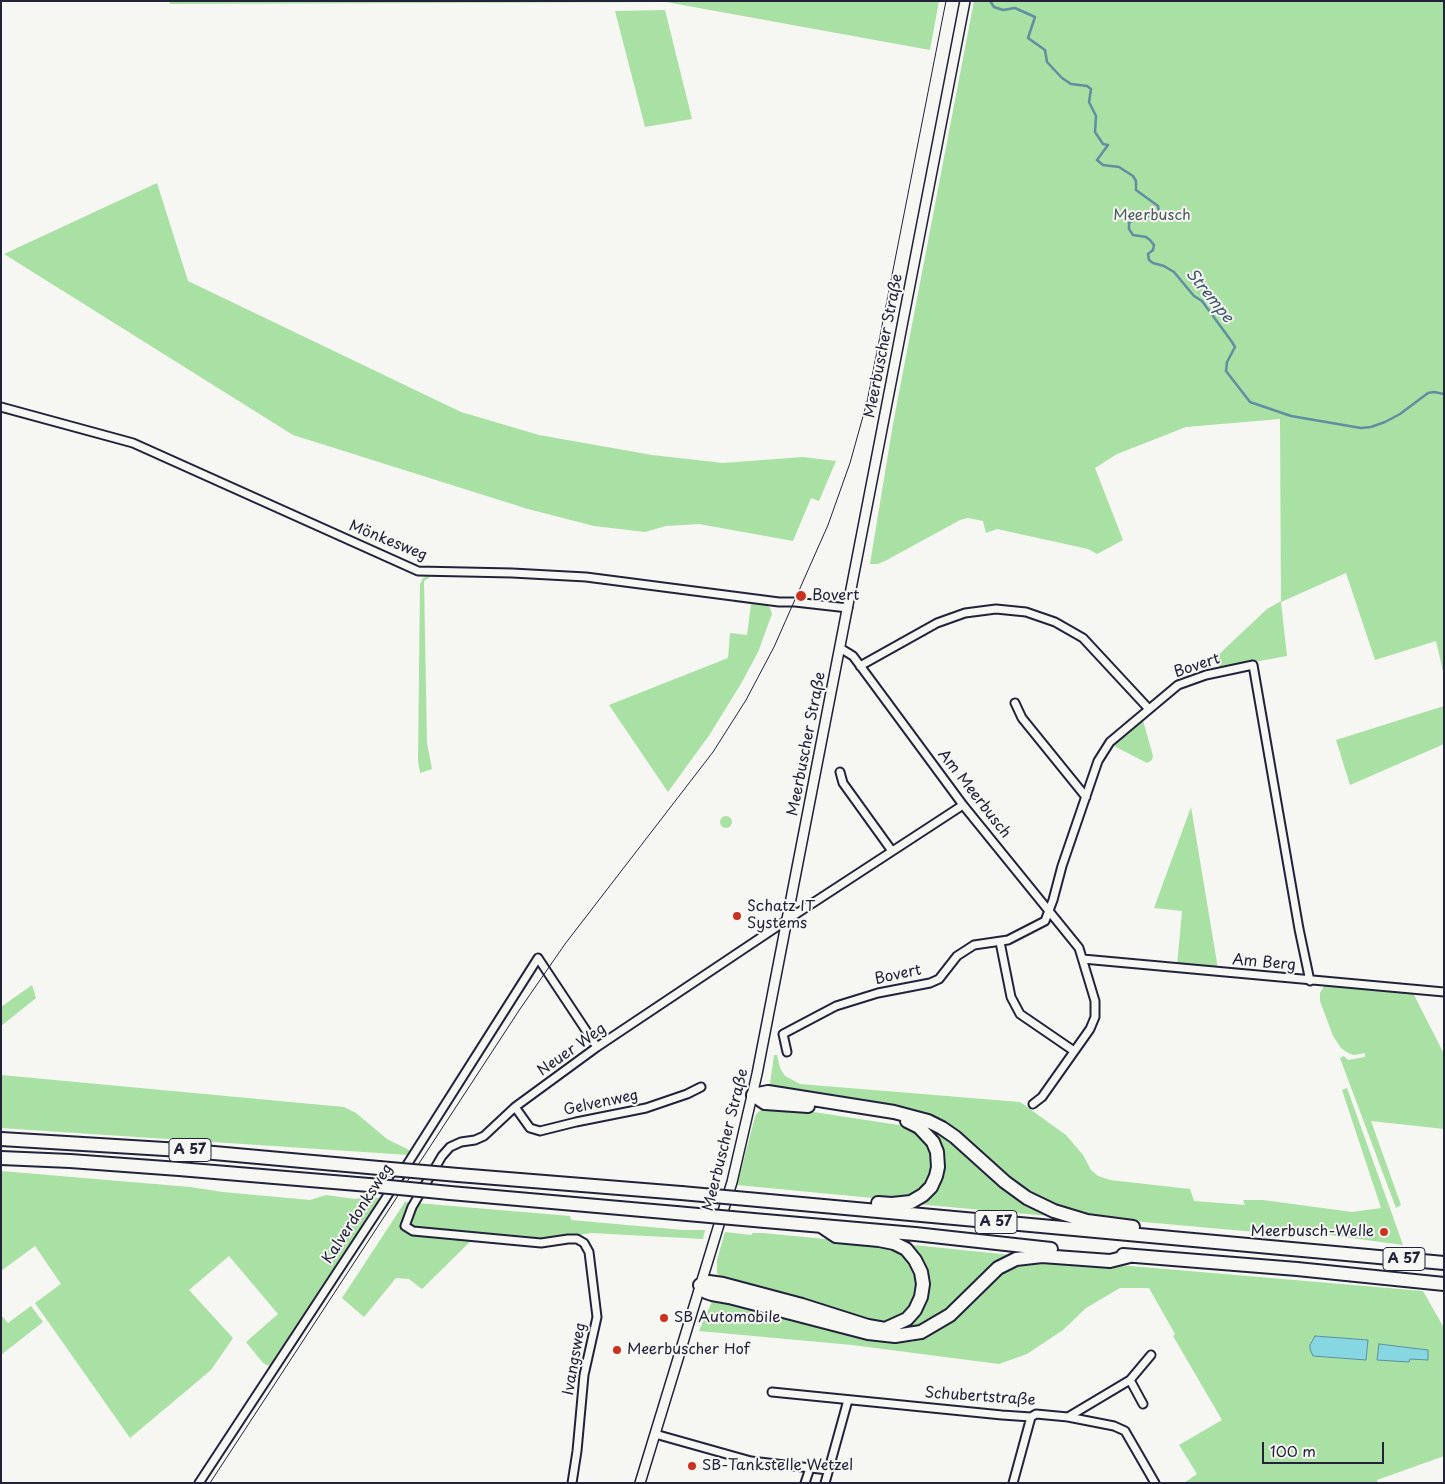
<!DOCTYPE html>
<html>
<head>
<meta charset="utf-8">
<style>
	body { margin:0 }
	#map { position:relative; width:1445px; height:1484px; overflow:hidden; background:#f6f6f2; font-family:"Playpen Sans",sans-serif }
	canvas { display:block }
	.frame { position:absolute; inset:0; border:2px solid #22223b; pointer-events:none }
	.scale { position:absolute; left:1262px; top:1442px; width:122px; height:22px; box-sizing:border-box; border:2px solid #22223b; border-top:0; padding-left:6px; font-size:15px; line-height:18px; white-space:nowrap; color:#22223b; -webkit-text-stroke:4px #f6f6f2; paint-order:stroke }
</style>
</head>
<body>
<div id="map">
<canvas width="1445" height="1484"></canvas>
<div class="frame"></div>
<div class="scale">100 m</div>
</div>
<script>
const ctx = document.querySelector('canvas').getContext('2d');
ctx.lineJoin = 'round';
function fill(path, color) { ctx.fillStyle = color; ctx.fill(path, 'evenodd'); }
const toPath = rows => new Path2D(rows.map(r => 'M' + r).join(''));
function strokePath(path, color, width, dash) { ctx.strokeStyle = color; ctx.lineWidth = width; ctx.lineCap = dash ? 'butt' : 'round'; ctx.setLineDash(dash || []); ctx.stroke(path); }
function label(font, color, halo, rows, align = 'center') {
  ctx.font = font + ' "Playpen Sans",sans-serif'; ctx.lineWidth = 4; ctx.setLineDash([]); ctx.textBaseline = 'middle'; ctx.strokeStyle = halo; ctx.fillStyle = color; for (const [text, x, y, turn = 0] of rows) {
    ctx.save(); ctx.translate(x, y); ctx.rotate((+turn || 0) * Math.PI / 180); ctx.textAlign = isNaN(turn) ? turn : align; if (halo) ctx.strokeText(text, 0, 0); ctx.fillText(text, 0, 0); ctx.restore();
  }
}
const green = toPath([
	[169,1,939,1,930,50,666,2,170,4],
	[974,1,1444,1,1444,676,1436,641,1375,660,1346,573,1281,602,1287,656,1220,668,1215,658,1267,609,1281,601,1280,419,1186,427,1117,454,1095,468,1123,540,1097,554,1088,549,997,529,986,533,983,521,968,518,960,520,885,561,878,564,870,564,893,424],
	[665,10,692,119,645,127,615,11],
	[157,183,188,281,461,412,539,435,652,455,723,463,803,457,836,461,819,501,811,498,793,541,699,524,666,526,645,532,594,526,528,509,293,435,4,254],
	[429,574,512,576,430,577,424,581,427,743,432,769,420,773,418,760,420,584,423,578],
	[735,599,767,605,770,608,772,614,758,652,742,682,710,734,668,792,609,705,728,658,730,633,747,635,751,604,734,602],
	[1444,706,1444,744,1350,785,1336,740],
	[1142,717,1153,756,1152,760,1147,763,1114,746,1120,738],
	[1191,807,1218,969,1177,966,1182,911,1154,908],
	'720 822a6 6 0 1 1 12 0a6 6 0 1 1-12 0Z',
	[32,985,36,998,1,1026,1,1007],
	[1330,985,1413,993,1444,1054,1444,1129,1371,1121,1401,1205,1396,1208,1340,1058,1344,1056,1348,1060,1365,1057,1365,1053,1354,1055,1348,1053,1341,1048,1333,1036,1320,1001,1320,993,1324,986],
	[774,1055,777,1055,780,1068,785,1076,800,1084,1020,1102,1066,1135,1083,1155,1091,1170,1098,1176,1110,1180,1190,1189,1194,1201,1245,1205,1243,1200,1263,1200,1352,1212,1381,1208,1342,1090,1347,1088,1403,1245,1330,1235,1256,1232,1110,1219,1089,1215,1054,1205,1031,1194,1016,1184,962,1136,772,1086,770,1084],
	[1,1075,344,1107,356,1113,387,1139,409,1150,409,1155,1,1128],
	[769,1107,794,1109,905,1126,914,1131,927,1142,933,1158,929,1179,924,1186,910,1196,883,1199,737,1185,755,1117,757,1113,761,1110],
	[926,1124,1060,1217,916,1204,937,1183],
	[1,1171,190,1187,223,1192,310,1200,326,1195,355,1199,365,1197,380,1198,270,1366,263,1363,246,1342,278,1314,229,1256,189,1290,233,1338,211,1370,130,1438,35,1303,61,1284,35,1246,1,1271],
	[405,1202,570,1216,571,1220,683,1230,705,1230,703,1239,591,1233,543,1241,478,1234,422,1289,409,1279,396,1278,364,1317,342,1298],
	[725,1232,751,1235,753,1233,763,1233,856,1242,892,1249,902,1254,910,1262,915,1273,917,1284,915,1297,910,1307,901,1316,884,1323,870,1321,721,1278,717,1273,717,1260],
	[903,1244,1021,1256,944,1316,905,1333,897,1328,926,1284],
	[1060,1260,1423,1291,1444,1328,1444,1456,1377,1480,1378,1483,1184,1483,1197,1474,1179,1445,1222,1420,1173,1336,1175,1334,1149,1288,1120,1288,1086,1308,1063,1330,1027,1354,999,1364,852,1345,699,1331,713,1299,873,1340,891,1343,912,1342,929,1337,927,1335,947,1324,962,1312,1002,1272,1016,1265],
	[31,1306,43,1322,1,1355,1,1315,8,1323]
]);
const water = toPath([
	[1315,1336,1368,1340,1366,1360,1313,1356,1310,1349,1310,1345,1315,1336],
	[1379,1344,1428,1350,1428,1360,1410,1359,1409,1362,1377,1360,1379,1344]
]);
const stream = toPath([
	[990,1,994,7,1003,10,1015,8,1035,17,1028,38,1045,50,1047,62,1062,78,1071,84,1087,86,1091,89,1089,102,1096,116,1095,132,1103,144,1108,145,1097,160,1103,165,1119,167,1133,176,1136,181,1136,190,1158,206,1159,213,1133,220,1129,223,1129,229,1133,235,1146,237,1150,240,1154,245,1153,250,1148,254,1149,260,1153,263,1164,266,1174,272,1194,296,1202,301,1232,342,1235,347,1227,362,1226,371,1250,402,1291,416,1361,428,1371,427,1385,422,1400,414,1428,393,1434,392,1444,394]
]);
const minor = toPath([
	[1,407,133,443,418,571,512,573,586,577,779,602,795,602,848,608],
	[840,648,853,656,963,805,1079,948,1095,1001,1095,1017,1090,1029,1042,1097,1033,1104],
	[860,666,937,623,965,613,996,609,1026,612,1055,622,1083,638,1148,708],
	[1015,703,1022,718,1086,797],
	[840,772,843,783,892,851],
	[1000,942,1011,997,1020,1014,1074,1051],
	[1083,959,1444,992],
	[787,1052,783,1034,836,1006,878,993,930,983,939,979,957,956,974,945,1008,940,1045,921,1053,900,1062,866,1098,761,1110,742,1178,685,1206,675,1253,665,1299,929,1310,981],
	[515,1107,530,1128,540,1131,576,1122,646,1108,687,1094,701,1087],
	[1130,1380,1143,1404],
	[772,1392,1002,1415,1031,1417,1036,1414,1068,1417,1114,1426,1125,1431,1155,1483],
	[1068,1417,1130,1380,1151,1355],
	[655,1434,751,1461,828,1470],
	[199,1483,384,1201,538,958,597,1047],
	[572,1483,577,1451,584,1375,597,1317,589,1252,584,1243,577,1239,568,1239,541,1243,413,1231,405,1226,412,1207,442,1156,450,1147,461,1142,475,1140,484,1136,515,1107,597,1047,796,914,963,805],
	[805,1483,810,1468],
	[825,1483,848,1400],
	[1013,1483,1031,1417]
]);
const secondary = toPath([
	[640,1483,732,1182,757,1074,965,1]
]);
const motorway = toPath([
	[753,1095,768,1092,894,1112,928,1121,942,1128,955,1137,1005,1182,1027,1198,1054,1211,1087,1221,1133,1227],
	[753,1095,765,1103,808,1106],
	[1,1139,181,1150,379,1168],
	[1,1158,70,1161,179,1169,369,1185],
	[458,1175,681,1193],
	[450,1193,676,1213],
	[769,1201,1444,1263],
	[878,1203,892,1204,911,1202,923,1195,931,1187,936,1176,938,1167,937,1152,933,1142,919,1127,907,1121],
	[765,1221,915,1234,1051,1249],
	[821,1226,836,1236,879,1240,894,1243,906,1249,915,1260,921,1272,923,1284,921,1297,915,1310,907,1319,885,1329,868,1326,802,1305,723,1284,709,1282,700,1285,706,1292,712,1294,729,1297,868,1333,895,1336,921,1332,950,1315,998,1268,1016,1259,1042,1256,1110,1261,1130,1256],
	[1123,1255,1297,1269,1444,1284]
]);
const tram = toPath([
	[210,1483,520,1009,565,944,713,752,746,700,774,647,828,525,850,463,867,402,946,1]
]);
const motorwayBridge = toPath([
	[379,1168,458,1175],
	[369,1185,450,1193],
	[681,1193,769,1201],
	[676,1213,765,1221]
]);
const markers = [
	[801,596,6,"#c8321e"],
	[737,916,5,"#c8321e"],
	[1384,1232,5,"#c8321e"],
	[664,1318,5,"#c8321e"],
	[617,1350,5,"#c8321e"],
	[692,1466,5,"#c8321e"]
];
const shields = [
	[190,1150,42],
	[996,1222,42],
	[1404,1259,42]
];
const shieldNames = [
	["A 57",190,1150],
	["A 57",996,1222],
	["A 57",1404,1259]
];
const parkNames = [
	["Meerbusch",1152,216]
];
const streetNames = [
	["Meerbuscher Straße",884,346,-79],
	["Mönkesweg",388,541,22],
	["Bovert",1197,666,-18],
	["Meerbuscher Straße",807,744,-79],
	["Am Meerbusch",974,794,52],
	["Am Berg",1264,963,5],
	["Bovert",898,975,-12],
	["Neuer Weg",572,1050,-35],
	["Gelvenweg",601,1103,-12],
	["Meerbuscher Straße",726,1140,-76],
	["Kalverdonksweg",358,1214,-57],
	["Ivangsweg",575,1359,-80],
	["Schubertstraße",980,1397,4]
];
const poiNames = [
	["Bovert",812,596],
	["Schatz IT",747,907],
	["Systems",747,924],
	["Meerbusch-Welle",1374,1232,"right"],
	["SB Automobile",674,1318],
	["Meerbuscher Hof",627,1350],
	["SB-Tankstelle Wetzel",702,1466]
];
const waterNames = [
	["Strempe",1209,296,51]
];
fill(green, '#a9e0a3');
fill(water, '#87d7e3');
strokePath(water, '#5f8fa0', 1);
strokePath(stream, '#5f8fa0', 2.5);
strokePath(minor, '#22223b', 11);
strokePath(secondary, '#22223b', 12);
strokePath(motorway, '#22223b', 16);
strokePath(minor, '#f6f6f2', 7);
strokePath(secondary, '#f6f6f2', 9);
strokePath(motorway, '#f6f6f2', 12);
strokePath(tram, '#22223b', 1);
strokePath(motorwayBridge, '#22223b', 16, []);
strokePath(motorwayBridge, '#f6f6f2', 12);
for (const [x, y, r, color] of markers) { const dot = new Path2D(); dot.arc(x, y, r, 0, 2 * Math.PI); ctx.fillStyle = color; ctx.fill(dot); strokePath(dot, '#f6f6f2', 2); }
for (const [x, y, w] of shields) { const box = new Path2D(); box.roundRect(x - w / 2, y - 11.5, w, 23, 4); ctx.fillStyle = '#f6f6f2'; ctx.fill(box); strokePath(box, '#22223b', 1); }
label('bold 14px', '#22223b', null, shieldNames);
label('15px', '#4a5b5a', '#f6f6f2', parkNames);
label('15px', '#22223b', '#f6f6f2', streetNames);
label('15px', '#22223b', '#f6f6f2', poiNames, 'left');
label('italic 16px', '#40586d', '#f6f6f2', waterNames);
</script>
</body>
</html>
